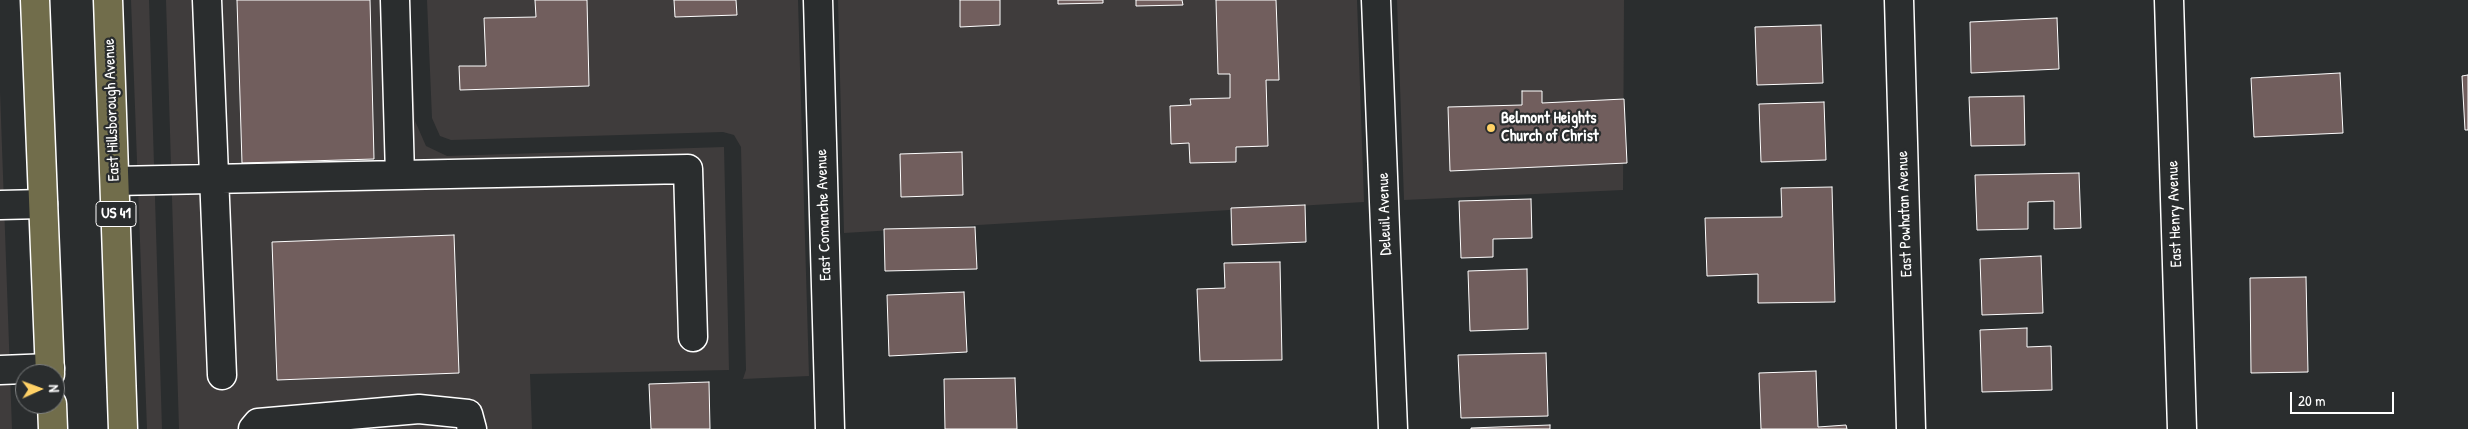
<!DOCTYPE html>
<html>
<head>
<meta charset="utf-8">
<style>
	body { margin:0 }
	#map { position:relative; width:2468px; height:429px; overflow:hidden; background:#2a2d2e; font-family:"Patrick Hand",sans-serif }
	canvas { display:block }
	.north { position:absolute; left:15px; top:364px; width:50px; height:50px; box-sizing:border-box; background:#2a2d2e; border:1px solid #7f8182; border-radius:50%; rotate:88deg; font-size:14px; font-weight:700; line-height:20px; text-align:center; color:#fff }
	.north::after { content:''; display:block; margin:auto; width:18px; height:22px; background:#ffd166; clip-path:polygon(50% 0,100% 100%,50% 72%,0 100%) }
	.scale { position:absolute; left:2290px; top:392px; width:104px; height:22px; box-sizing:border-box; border:2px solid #fff; border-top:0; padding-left:6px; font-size:15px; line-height:18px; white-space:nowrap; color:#fff; -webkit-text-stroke:4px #2a2d2e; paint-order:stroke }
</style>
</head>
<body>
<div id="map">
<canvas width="2468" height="429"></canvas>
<div class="north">N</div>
<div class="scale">20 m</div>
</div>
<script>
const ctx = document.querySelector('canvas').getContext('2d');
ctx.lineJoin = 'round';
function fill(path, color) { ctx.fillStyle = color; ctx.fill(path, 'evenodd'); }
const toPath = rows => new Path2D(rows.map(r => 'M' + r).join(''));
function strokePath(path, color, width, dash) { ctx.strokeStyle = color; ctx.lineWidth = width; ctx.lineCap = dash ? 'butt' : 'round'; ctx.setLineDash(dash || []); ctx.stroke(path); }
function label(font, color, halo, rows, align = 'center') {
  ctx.font = font + ' "Patrick Hand",sans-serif'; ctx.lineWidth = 4.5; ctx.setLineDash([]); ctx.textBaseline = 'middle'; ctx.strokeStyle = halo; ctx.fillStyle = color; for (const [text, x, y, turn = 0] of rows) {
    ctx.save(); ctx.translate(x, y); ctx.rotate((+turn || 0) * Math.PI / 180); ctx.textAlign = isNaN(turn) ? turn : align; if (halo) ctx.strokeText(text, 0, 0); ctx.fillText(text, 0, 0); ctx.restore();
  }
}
const built = toPath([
	[131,0,149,0,162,429,147,429],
	[166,0,410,0,415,121,426,146,447,156,724,147,729,370,530,374,532,429,179,429],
	[427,0,798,0,809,376,743,379,746,370,741,147,734,135,723,132,451,140,440,136,432,118],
	[838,0,1357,0,1364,202,844,233],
	[1397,0,1624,0,1623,190,1404,200],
	[0,91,12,429,0,429]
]);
const building = toPath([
	[237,0,370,0,374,159,242,163,237,0],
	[535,0,587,0,589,86,460,90,459,66,486,66,484,18,536,17,535,0],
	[674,0,736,0,737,15,675,17,674,0],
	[960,0,1000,0,1000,25,960,27,960,0],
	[1058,0,1103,0,1103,3,1058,4,1058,0],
	[1136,0,1182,0,1183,5,1136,6,1136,0],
	[1216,0,1276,0,1279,80,1266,80,1268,146,1236,147,1236,162,1190,163,1189,143,1171,144,1170,106,1191,105,1190,99,1230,98,1230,74,1218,74,1216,0],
	[2057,18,2059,69,1971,73,1970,22,2057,18],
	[1821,25,1823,83,1757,85,1755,27,1821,25],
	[2340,73,2343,133,2254,137,2251,78,2340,73],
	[2468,75,2468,130,2465,130,2462,76,2468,75],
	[1522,91,1542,91,1542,103,1624,99,1627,163,1450,171,1448,107,1522,105,1522,91],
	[2024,96,2025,145,1971,146,1969,97,2024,96],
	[1824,102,1826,160,1761,162,1759,104,1824,102],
	[962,152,963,195,901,197,900,154,962,152],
	[2079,173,2081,228,2054,229,2054,201,2028,202,2028,229,1977,230,1975,175,2079,173],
	[1832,187,1835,302,1758,303,1758,274,1707,276,1705,218,1782,217,1781,188,1832,187],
	[1531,199,1532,238,1493,239,1493,257,1461,258,1459,201,1531,199],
	[1305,205,1306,242,1232,245,1231,208,1305,205],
	[975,227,977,269,885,271,884,229,975,227],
	[454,235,459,373,277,380,272,242,454,235],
	[2041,256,2043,313,1982,315,1980,259,2041,256],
	[1280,262,1282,360,1200,361,1197,289,1225,288,1224,263,1280,262],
	[1527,269,1528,329,1470,331,1468,271,1527,269],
	[2306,277,2308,372,2251,373,2250,278,2306,277],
	[964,292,967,352,889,356,887,295,964,292],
	[2027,328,2027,347,2051,346,2052,390,1982,392,1980,330,2027,328],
	[1546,353,1548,416,1461,418,1458,355,1546,353],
	[1816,371,1818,427,1846,425,1847,429,1761,429,1759,373,1816,371],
	[1015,378,1017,429,945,429,944,379,1015,378],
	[709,382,710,429,651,429,649,384,709,382],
	[1550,425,1550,429,1471,429,1471,428,1550,425]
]);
const minor = toPath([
	[207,0,222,375],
	[395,0,400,175],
	[818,0,830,429],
	[1376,0,1393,429],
	[1899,0,1911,429],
	[2169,0,2182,429],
	[115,181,688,169,693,337],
	[0,205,43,204],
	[0,370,50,368],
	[253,429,258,423,419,409,468,414,472,429]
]);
const major = toPath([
	[35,0,50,374],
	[108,0,123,429],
	[52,404,53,429]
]);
const markers = [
	[1491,128,5,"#ffd166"]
];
const shields = [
	[116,214,40]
];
const shieldNames = [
	["US 41",116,214]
];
const streetNames = [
	["East Hillsborough Avenue",112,110,-92],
	["Deleuil Avenue",1385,214,-92],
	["East Powhatan Avenue",1905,214,-92],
	["East Henry Avenue",2175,214,-92],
	["East Comanche Avenue",824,215,-92]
];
const poiNames = [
	["Belmont Heights",1501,119],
	["Church of Christ",1501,137]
];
fill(built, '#3f3c3c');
fill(building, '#715e5d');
strokePath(building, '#fff', 1);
strokePath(minor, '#fff', 31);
strokePath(major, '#fff', 31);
strokePath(minor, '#2a2d2e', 28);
strokePath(major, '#716d4b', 28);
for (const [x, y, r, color] of markers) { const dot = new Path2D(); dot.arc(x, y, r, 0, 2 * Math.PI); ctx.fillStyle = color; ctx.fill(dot); strokePath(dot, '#2a2d2e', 2); }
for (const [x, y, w] of shields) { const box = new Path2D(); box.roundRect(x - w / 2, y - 12.5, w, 25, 4); ctx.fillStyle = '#2a2d2e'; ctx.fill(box); strokePath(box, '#fff', 1); }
label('bold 15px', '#fff', null, shieldNames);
label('16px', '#fff', '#2a2d2e', streetNames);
label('bold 16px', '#fff', '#2a2d2e', poiNames, 'left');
</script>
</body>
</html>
